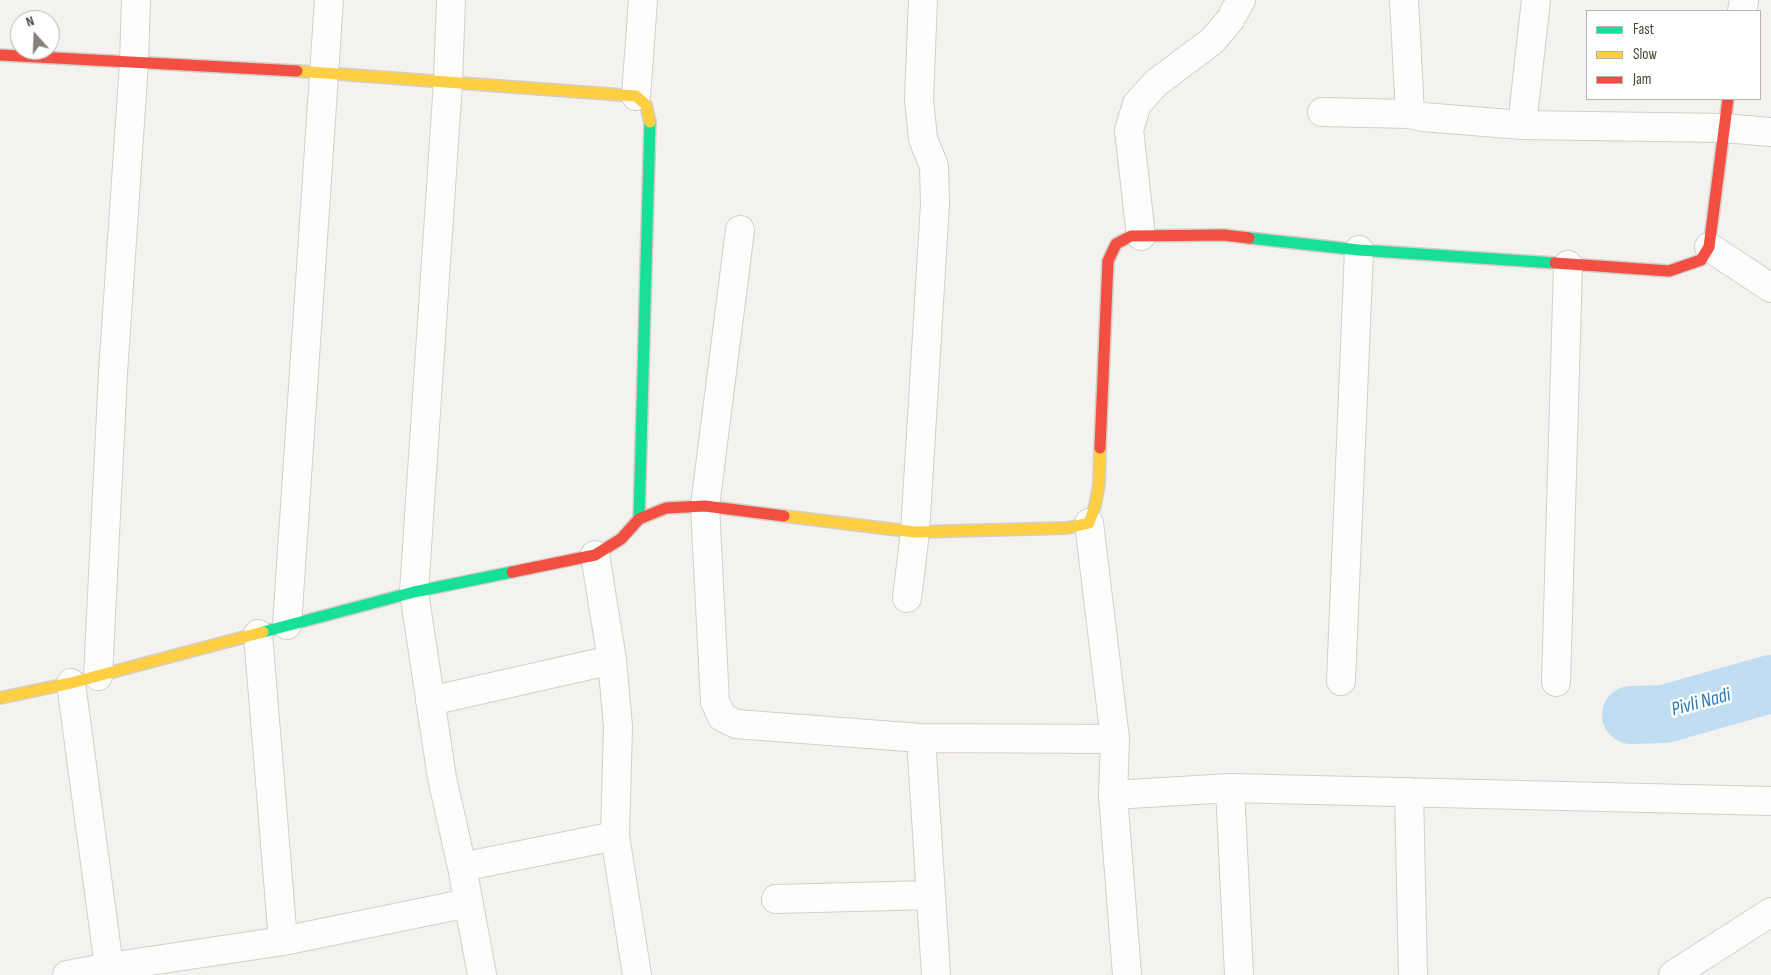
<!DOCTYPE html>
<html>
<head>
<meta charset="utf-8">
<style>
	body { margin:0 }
	#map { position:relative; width:1771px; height:975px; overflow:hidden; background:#f4f2ee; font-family:"Sofia Sans Condensed",sans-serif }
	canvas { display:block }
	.legend { position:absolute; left:1586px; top:10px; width:175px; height:90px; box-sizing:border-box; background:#fff; border:1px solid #b7b4b0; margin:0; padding:6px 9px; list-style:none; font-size:15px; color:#4b4439 }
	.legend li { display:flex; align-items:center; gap:10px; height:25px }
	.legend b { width:25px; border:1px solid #b7b4b0 }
	.north { position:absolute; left:10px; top:10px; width:50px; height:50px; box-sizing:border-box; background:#fff; border:1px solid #b7b4b0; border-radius:50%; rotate:340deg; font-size:14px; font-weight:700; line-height:20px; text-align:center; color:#4b4439 }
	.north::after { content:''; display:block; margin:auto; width:18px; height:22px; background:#868178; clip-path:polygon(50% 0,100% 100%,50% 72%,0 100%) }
</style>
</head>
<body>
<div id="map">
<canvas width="1771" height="975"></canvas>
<ul class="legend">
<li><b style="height:6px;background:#16e098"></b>Fast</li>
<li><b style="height:6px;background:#ffcf43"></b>Slow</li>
<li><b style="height:6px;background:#f24e42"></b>Jam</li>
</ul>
<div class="north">N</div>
</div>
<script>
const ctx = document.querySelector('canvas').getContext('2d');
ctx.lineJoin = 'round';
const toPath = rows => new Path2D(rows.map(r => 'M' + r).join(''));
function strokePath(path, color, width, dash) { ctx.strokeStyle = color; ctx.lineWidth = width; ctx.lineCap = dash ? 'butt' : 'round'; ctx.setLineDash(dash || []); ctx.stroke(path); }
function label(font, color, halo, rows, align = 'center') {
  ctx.font = font + ' "Sofia Sans Condensed",sans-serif'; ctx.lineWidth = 5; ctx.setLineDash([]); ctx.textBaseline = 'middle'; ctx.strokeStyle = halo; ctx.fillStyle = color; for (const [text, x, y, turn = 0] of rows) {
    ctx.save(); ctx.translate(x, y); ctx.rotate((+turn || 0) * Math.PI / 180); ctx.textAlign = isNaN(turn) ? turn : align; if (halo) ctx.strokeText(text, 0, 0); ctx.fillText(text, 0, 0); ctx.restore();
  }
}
const river = toPath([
	[1631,715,1664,714,1771,684]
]);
const street = toPath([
	[451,0,448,82,414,592,442,778,462,867,482,975],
	[1404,0,1410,114,1423,117,1522,125,1724,128,1771,132],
	[1742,11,1744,0],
	[636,96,643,0],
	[1322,112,1410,114],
	[1522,125,1536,0],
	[740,230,705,506,715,702,722,717,736,724,921,738,936,975],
	[1141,236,1129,130,1137,104,1156,83,1212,41,1230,20,1241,0],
	[1709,247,1771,288],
	[1089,523,1115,739,1113,795,1127,975],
	[595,555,612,660,618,726,615,836,637,975],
	[907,598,915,532,935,204,934,166,923,139,919,99,923,0],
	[287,625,329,0],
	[258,634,283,941],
	[98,676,113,373,134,63,136,0],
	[1341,681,1359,250],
	[1556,682,1568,265],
	[71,683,109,967],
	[430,701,612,660],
	[921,738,1115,739],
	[1230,788,1239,975],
	[1409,792,1413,975],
	[1113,795,1230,788,1771,801],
	[462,867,615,836],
	[776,899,931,895],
	[67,975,109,967,283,941,468,903],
	[1673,975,1771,912]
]);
const fast = toPath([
	[1249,238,1359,250,1555,263],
	[639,519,650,122],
	[263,632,414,592,512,572]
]);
const slow = toPath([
	[297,71,636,96,646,105,650,122],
	[784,516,915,532,1067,528,1089,523,1095,506,1099,484,1100,448],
	[0,698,71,683,263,632]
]);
const jam = toPath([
	[0,55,297,71],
	[1555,263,1669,271,1701,260,1709,247,1728,99],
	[1100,448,1108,261,1116,244,1131,236,1224,235,1249,238],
	[512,572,595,555,621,539,639,519,666,508,705,506,784,516]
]);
const waterNames = [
	["Pivli Nadi",1701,703,-15]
];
strokePath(river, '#c0ddf1', 58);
strokePath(street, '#d2d0cb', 30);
strokePath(fast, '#d3cfc5', 14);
strokePath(slow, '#d3cfc5', 14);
strokePath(jam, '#d3cfc5', 14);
strokePath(street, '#fdfdfc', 28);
strokePath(fast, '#16e098', 11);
strokePath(slow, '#ffcf43', 11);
strokePath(jam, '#f24e42', 11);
label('italic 20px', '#2e7ab2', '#fff', waterNames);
</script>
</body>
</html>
